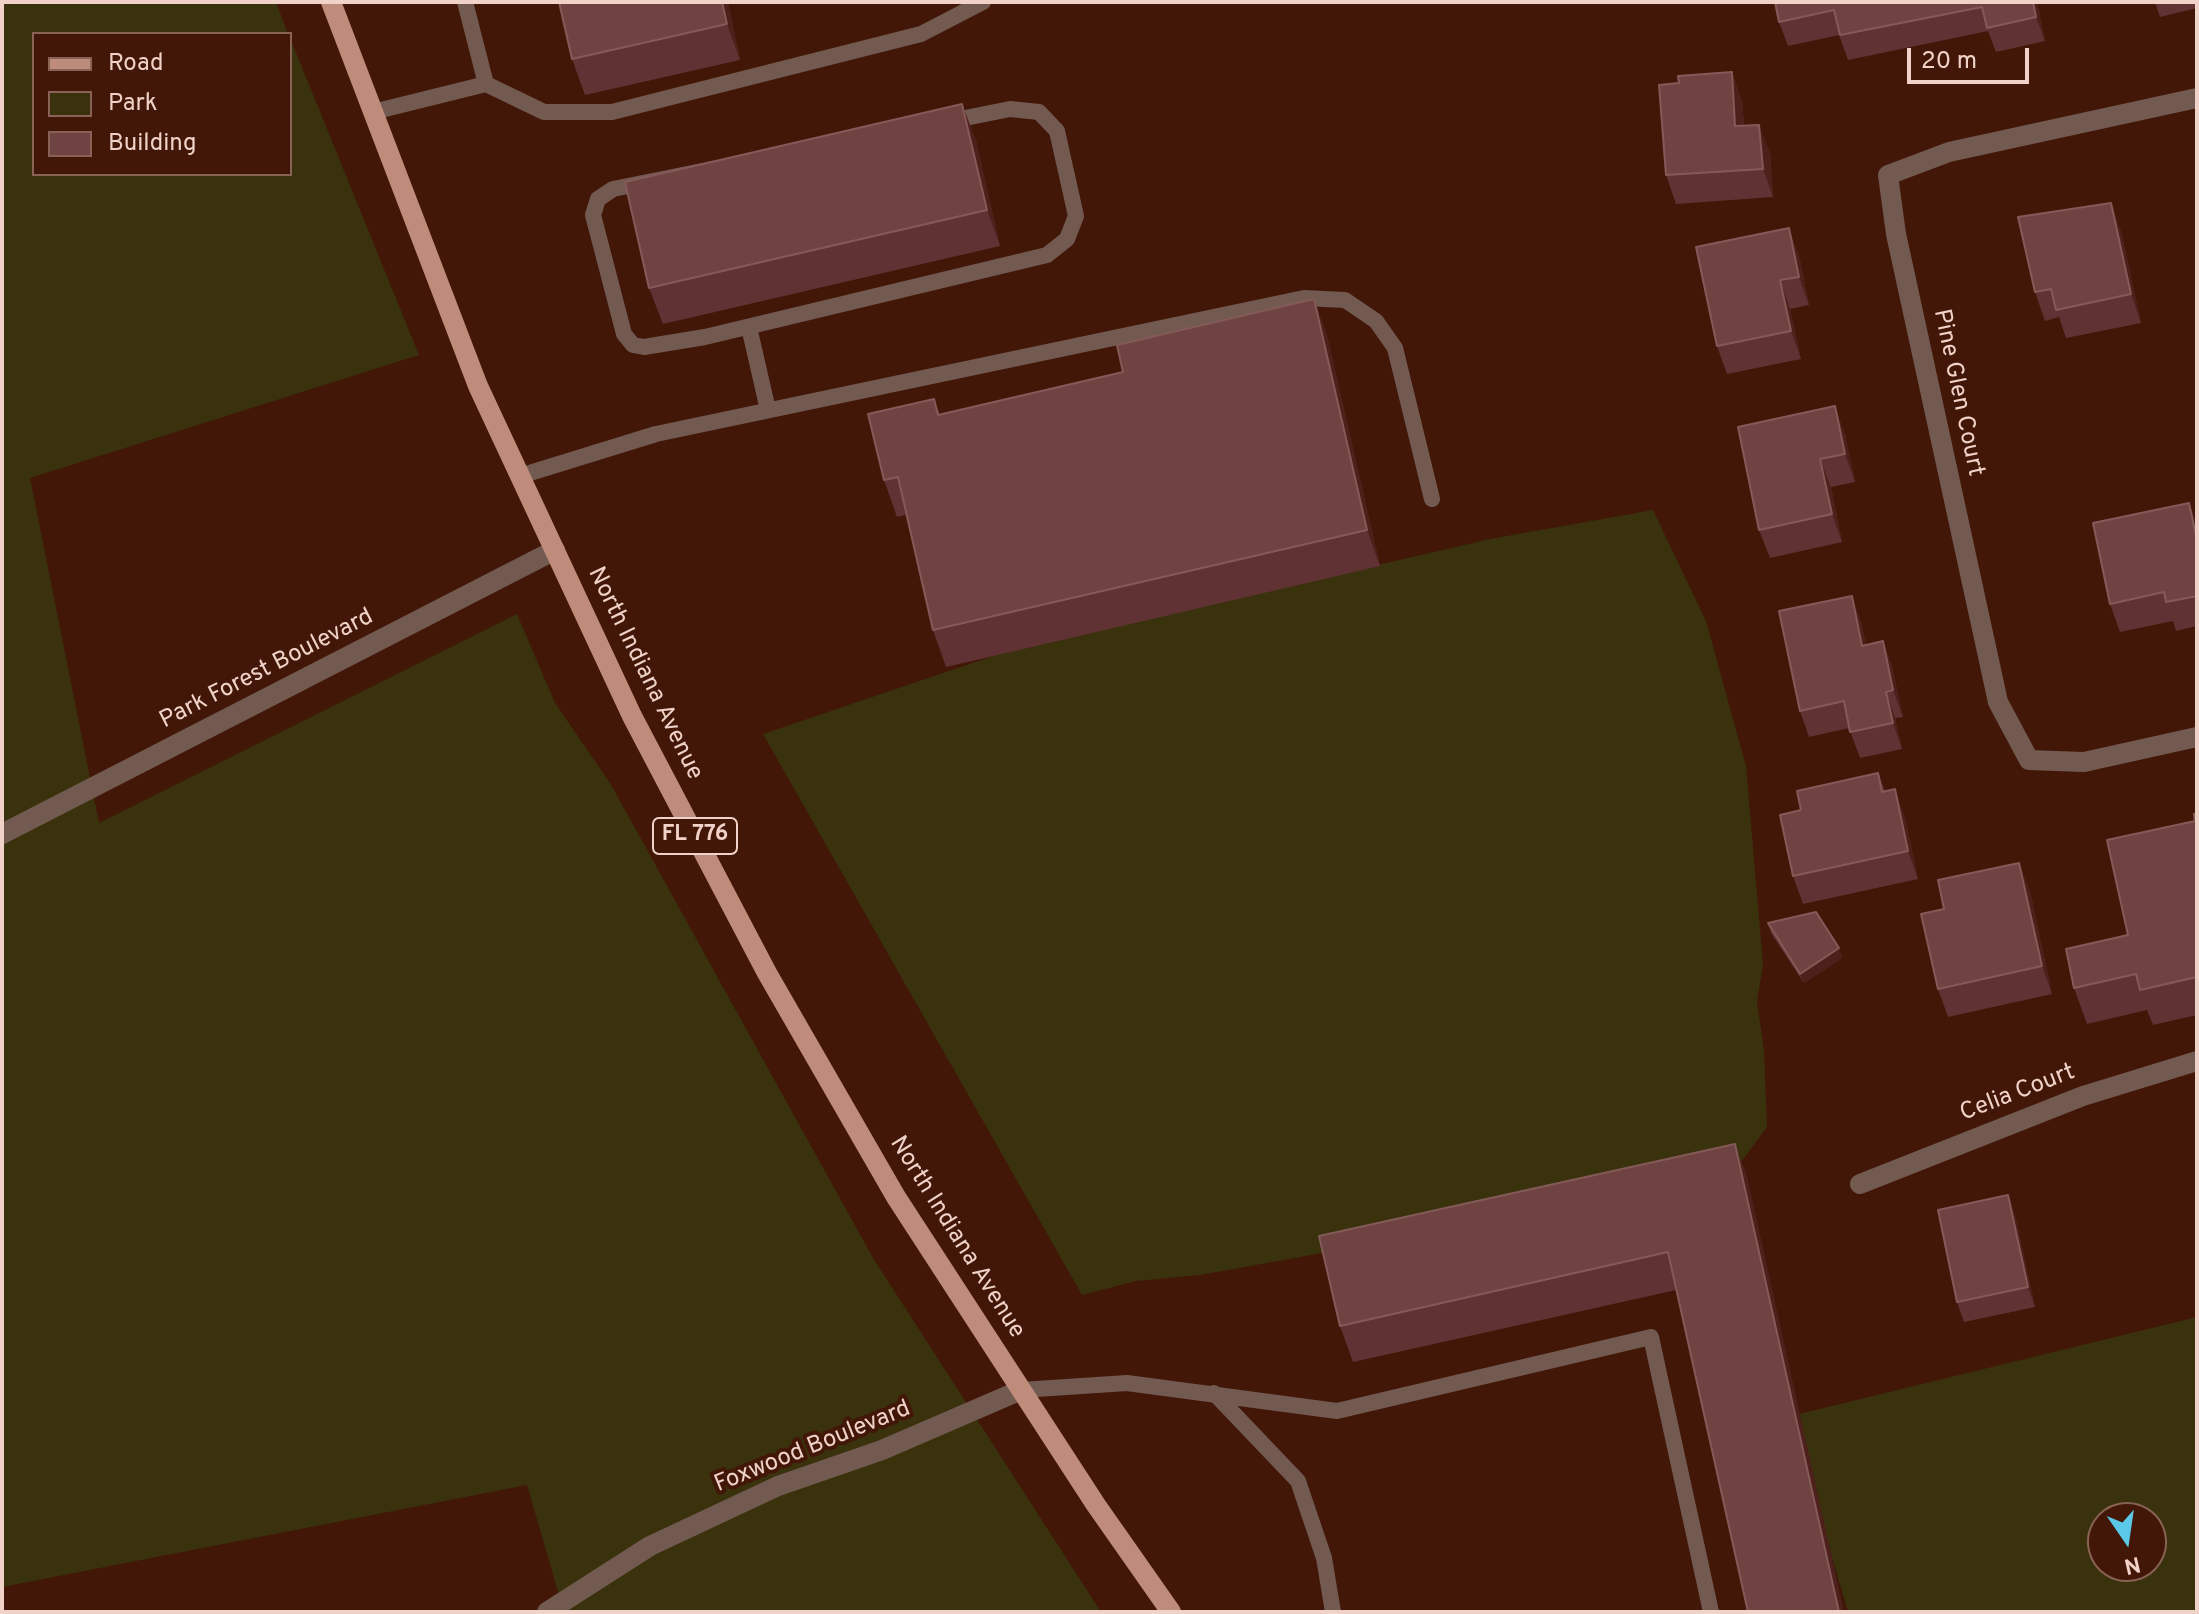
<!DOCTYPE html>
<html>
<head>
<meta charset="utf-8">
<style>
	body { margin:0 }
	#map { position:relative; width:2199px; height:1614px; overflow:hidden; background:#421708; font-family:Overpass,sans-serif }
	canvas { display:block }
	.frame { position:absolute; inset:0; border:4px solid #f0d2c9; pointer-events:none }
	.legend { position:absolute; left:32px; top:32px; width:260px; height:144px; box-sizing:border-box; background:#421708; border:2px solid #886255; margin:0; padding:10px 14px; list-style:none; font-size:24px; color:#f0d2c9 }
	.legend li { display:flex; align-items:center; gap:16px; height:40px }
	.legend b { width:40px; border:2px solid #886255 }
	.north { position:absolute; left:2087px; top:1502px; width:80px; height:80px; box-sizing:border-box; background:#421708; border:2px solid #886255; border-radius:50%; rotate:167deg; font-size:22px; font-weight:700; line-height:32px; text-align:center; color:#f0d2c9 }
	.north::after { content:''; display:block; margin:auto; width:28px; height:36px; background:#5bc8e7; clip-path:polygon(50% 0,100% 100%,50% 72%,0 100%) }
	.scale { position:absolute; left:1907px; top:48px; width:122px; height:36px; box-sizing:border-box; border:4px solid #f0d2c9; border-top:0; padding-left:10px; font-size:24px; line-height:28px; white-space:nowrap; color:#f0d2c9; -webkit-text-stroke:6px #421708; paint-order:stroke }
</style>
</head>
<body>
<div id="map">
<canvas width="2199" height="1614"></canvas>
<div class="frame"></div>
<ul class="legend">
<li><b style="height:10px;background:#bf8c7b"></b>Road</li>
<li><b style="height:22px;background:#39320d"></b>Park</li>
<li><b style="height:22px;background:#704343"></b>Building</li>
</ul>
<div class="north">N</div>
<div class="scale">20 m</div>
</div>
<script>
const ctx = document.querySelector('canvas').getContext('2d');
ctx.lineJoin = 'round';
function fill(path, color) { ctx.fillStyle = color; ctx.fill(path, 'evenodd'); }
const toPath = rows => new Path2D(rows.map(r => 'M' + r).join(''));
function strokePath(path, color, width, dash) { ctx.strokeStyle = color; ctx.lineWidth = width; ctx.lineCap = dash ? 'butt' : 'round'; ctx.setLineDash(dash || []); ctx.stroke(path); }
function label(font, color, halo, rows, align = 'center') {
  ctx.font = font + ' Overpass,sans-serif'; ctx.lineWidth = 8; ctx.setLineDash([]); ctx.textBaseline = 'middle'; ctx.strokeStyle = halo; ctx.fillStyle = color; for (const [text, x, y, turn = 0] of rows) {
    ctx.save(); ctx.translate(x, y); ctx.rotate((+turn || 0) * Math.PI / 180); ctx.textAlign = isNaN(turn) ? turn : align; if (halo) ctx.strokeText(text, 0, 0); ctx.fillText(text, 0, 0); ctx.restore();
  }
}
const green = toPath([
	[2,2,276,2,288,34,34,34,34,174,290,174,290,38,419,355,30,478,99,823,517,614,555,703,610,783,873,1258,1101,1612,564,1612,527,1485,2,1587],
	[1653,510,1706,621,1746,766,1763,964,1757,1001,1764,1051,1767,1127,1738,1166,1528,1216,1200,1275,1136,1281,1082,1295,763,734,1011,650,1490,539],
	[2197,1317,2197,1612,1848,1612,1791,1416],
	[2103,1518,2151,1518,2151,1566,2103,1566]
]);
const lane = toPath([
	[465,2,486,84],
	[1010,109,1039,112,1057,131,1076,216,1067,239,1047,255,705,337,644,347,633,345,624,334,593,215,598,199,613,189,1010,109],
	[373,112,486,84,544,112,612,112,921,34,983,2],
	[749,327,768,410],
	[520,476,656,434,1304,298,1345,300,1376,321,1395,348,1432,499],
	[1021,1390,1127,1383,1337,1411,1651,1337,1711,1612],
	[1214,1393,1298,1481,1324,1558,1333,1612]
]);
const street = toPath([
	[2197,98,1949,152,1888,175,1896,234,1998,702,2029,760,2084,762,2197,737],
	[2,834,555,550],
	[1860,1184,2083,1096,2197,1061],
	[547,1612,650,1546,778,1486,882,1450,1021,1390]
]);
const primary = toPath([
	[331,2,478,386,632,716,767,973,896,1197,1096,1505,1171,1612]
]);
const wall = toPath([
	[559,2,732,2,728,3,740,60,585,95,572,59],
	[1775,2,2037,2,2045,41,1996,52,1988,31,1848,60,1839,35,1788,46,1779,22],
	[2155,2,2197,2,2197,8,2160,17],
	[1742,100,1744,126,1770,153,1773,197,1676,204,1666,175],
	[962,104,976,141,1000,246,663,324,649,288],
	[2121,231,2141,323,2066,338,2059,317,2045,321,2035,292],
	[1799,256,1809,305,1790,309,1801,359,1727,374,1717,346],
	[1314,299,1327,336,1380,566,946,667,933,630,906,515,897,517,884,480,934,399,940,415,1123,372],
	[1738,427,1845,434,1855,482,1831,487,1842,542,1770,558,1759,530],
	[2189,503,2197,525,2197,626,2176,631,2173,621,2120,632,2110,604],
	[1861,622,1866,645,1883,641,1892,667,1903,717,1895,718,1902,749,1860,758,1849,728,1809,737,1800,711],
	[1878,773,1885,791,1905,818,1918,879,1803,904,1793,876,1801,810],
	[2197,813,2197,1015,2153,1025,2147,1010,2087,1024,2074,988,2128,935,2195,821],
	[2030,891,2052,994,1948,1017,1938,989],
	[1768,923,1839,948,1842,958,1804,983,1771,933],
	[1735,1144,1748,1180,1676,1290,1353,1362,1340,1326],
	[2015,1215,2035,1307,1964,1322,1957,1302]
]);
const shadedWall = toPath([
	[722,2,728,3,740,60,727,24],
	[2033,2,2037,2,2045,41,2036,17],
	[1732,72,1742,100,1746,154,1735,126],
	[962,104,976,141,1000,246,987,210],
	[1759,125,1770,153,1773,197,1763,169],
	[2111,203,2121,231,2141,323,2131,294],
	[1789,228,1799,256,1809,305,1799,277],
	[1780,280,1790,309,1801,359,1791,331],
	[1314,299,1327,336,1380,566,1367,530],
	[1835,406,1845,434,1855,482,1845,454],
	[1820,459,1831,487,1842,542,1832,514],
	[2189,503,2197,525,2197,540],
	[1852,596,1861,622,1872,672,1862,646],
	[1883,641,1892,667,1903,717,1893,690],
	[1886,692,1895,718,1902,749,1893,723],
	[1895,789,1905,818,1918,879,1908,851],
	[2019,863,2030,891,2052,994,2042,966],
	[1839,948,1842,958,1804,983,1800,974],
	[1735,1144,1748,1180,1844,1612,1839,1612],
	[2008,1195,2015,1215,2035,1307,2028,1287]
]);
const building = toPath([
	[559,2,722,2,727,24,572,59,559,2],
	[1775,2,2033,2,2036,17,1987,28,1982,7,1840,35,1834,10,1779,22,1775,2],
	[1732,72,1735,126,1759,125,1763,169,1666,175,1659,85,1679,83,1678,76,1732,72],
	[962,104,987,210,649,288,625,182,962,104],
	[2111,203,2131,294,2056,310,2051,289,2035,292,2018,217,2111,203],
	[1789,228,1799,277,1780,280,1791,331,1717,346,1696,247,1789,228],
	[1314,299,1367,530,933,630,898,477,884,480,868,414,934,399,938,415,1123,372,1117,345,1314,299],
	[1835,406,1845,454,1820,459,1832,514,1759,530,1738,427,1835,406],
	[2189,503,2197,540,2197,596,2166,602,2164,592,2110,604,2093,523,2189,503],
	[1852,596,1862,646,1883,641,1893,690,1886,692,1893,723,1850,732,1844,701,1800,711,1779,611,1852,596],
	[1878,773,1882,792,1895,789,1908,851,1793,876,1780,815,1801,810,1797,791,1878,773],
	[2197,813,2197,977,2140,990,2136,974,2074,988,2066,949,2128,935,2107,840,2195,821,2194,814,2197,813],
	[2019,863,2042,966,1938,989,1921,914,1944,909,1938,880,2019,863],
	[1816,912,1839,948,1800,974,1768,923,1816,912],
	[1735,1144,1839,1612,1748,1612,1668,1252,1340,1326,1319,1236,1735,1144],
	[2008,1195,2028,1287,1957,1302,1938,1210,2008,1195]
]);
const shields = [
	[695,836,84]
];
const shieldNames = [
	["FL 776",695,836]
];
const streetNames = [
	["Pine Glen Court",1957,393,78],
	["Park Forest Boulevard",267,670,-27],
	["North Indiana Avenue",644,674,64],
	["Celia Court",2018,1094,-21],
	["North Indiana Avenue",956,1238,58],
	["Foxwood Boulevard",813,1448,-22]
];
fill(green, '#39320d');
strokePath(lane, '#735a51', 16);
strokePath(street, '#735a51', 20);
strokePath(primary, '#bf8c7b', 20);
fill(wall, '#613233');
fill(shadedWall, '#4e201b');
fill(building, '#704343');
strokePath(building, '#845a58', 2);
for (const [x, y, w] of shields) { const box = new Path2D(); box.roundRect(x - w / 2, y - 18, w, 36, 6); ctx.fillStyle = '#421708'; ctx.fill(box); strokePath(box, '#f0d2c9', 2); }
label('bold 22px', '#f0d2c9', null, shieldNames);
label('24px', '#f0d2c9', '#421708', streetNames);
</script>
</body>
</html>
